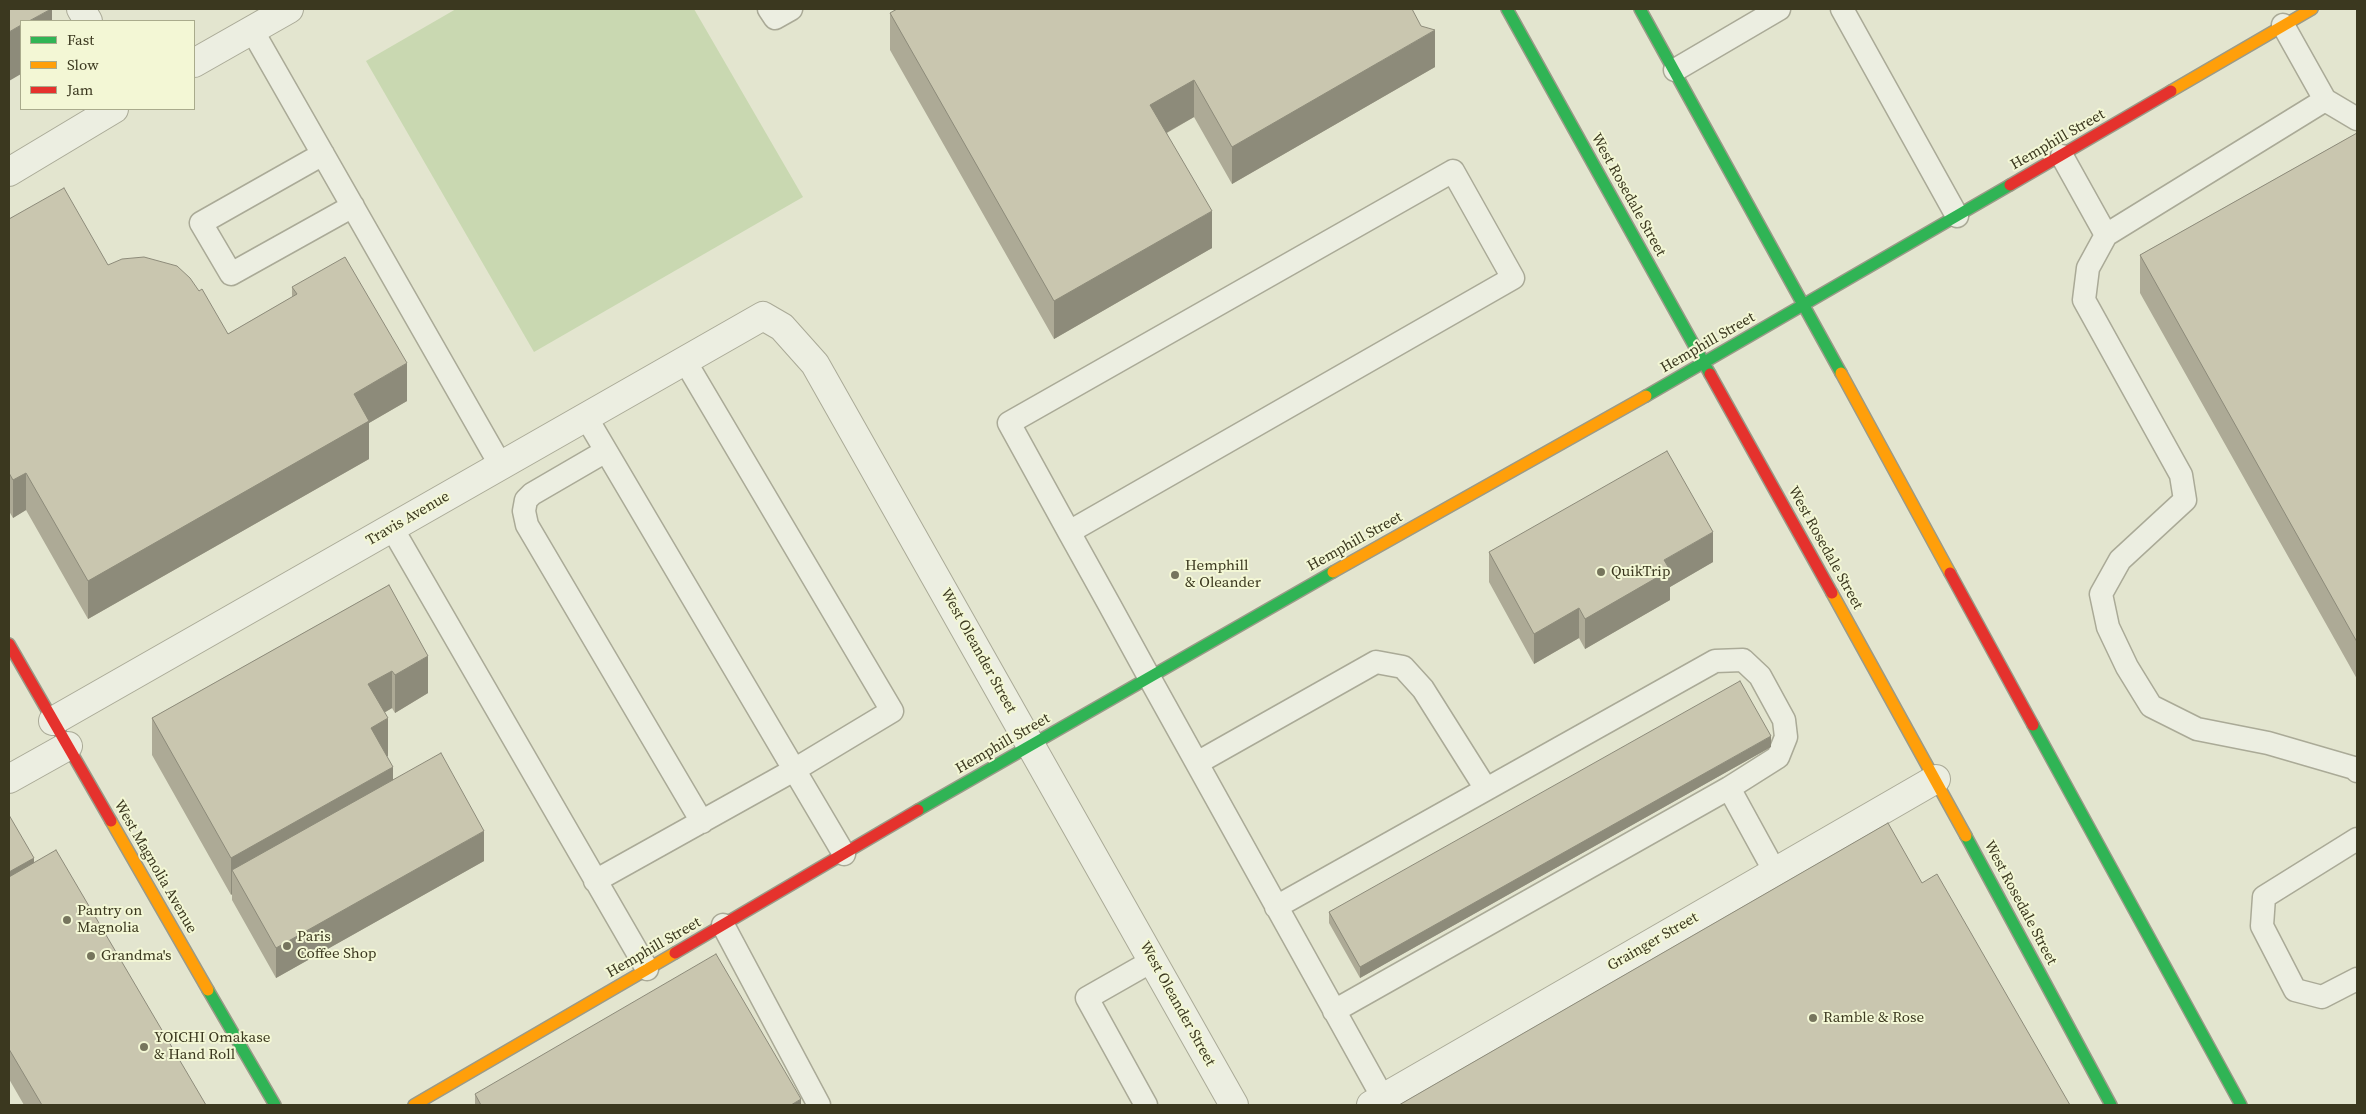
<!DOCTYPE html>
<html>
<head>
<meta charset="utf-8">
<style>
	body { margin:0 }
	#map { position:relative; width:2366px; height:1114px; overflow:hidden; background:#e3e5cf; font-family:"Source Serif 4",serif }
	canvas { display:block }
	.frame { position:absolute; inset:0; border:10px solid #3b381f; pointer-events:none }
	.legend { position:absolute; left:20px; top:20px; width:175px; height:90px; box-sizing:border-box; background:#f3f7d5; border:1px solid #a9ab8c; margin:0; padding:6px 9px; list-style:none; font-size:15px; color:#3b381f }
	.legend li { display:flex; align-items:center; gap:10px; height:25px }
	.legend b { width:25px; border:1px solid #a9ab8c }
</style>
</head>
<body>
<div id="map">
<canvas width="2366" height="1114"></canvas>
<div class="frame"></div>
<ul class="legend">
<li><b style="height:6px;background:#30b455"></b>Fast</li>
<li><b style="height:6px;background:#ff9f0a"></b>Slow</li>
<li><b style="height:6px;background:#e5322d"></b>Jam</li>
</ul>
</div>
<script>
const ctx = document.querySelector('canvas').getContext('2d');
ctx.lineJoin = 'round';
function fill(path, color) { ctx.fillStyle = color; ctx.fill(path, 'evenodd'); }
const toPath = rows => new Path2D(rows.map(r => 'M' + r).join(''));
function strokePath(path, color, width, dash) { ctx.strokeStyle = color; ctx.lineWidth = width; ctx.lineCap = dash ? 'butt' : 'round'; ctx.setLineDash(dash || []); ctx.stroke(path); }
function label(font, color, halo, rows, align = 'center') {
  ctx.font = font + ' "Source Serif 4",serif'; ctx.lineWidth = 4; ctx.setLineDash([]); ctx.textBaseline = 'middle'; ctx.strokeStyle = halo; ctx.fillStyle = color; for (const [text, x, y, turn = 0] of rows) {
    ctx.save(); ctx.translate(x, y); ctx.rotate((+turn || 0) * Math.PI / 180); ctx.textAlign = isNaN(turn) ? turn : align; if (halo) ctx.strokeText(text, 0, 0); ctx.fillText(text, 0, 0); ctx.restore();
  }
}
const green = toPath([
	[456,9,694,9,803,197,534,352,366,61]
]);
const lane = toPath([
	[769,9,775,18,791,9],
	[1842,9,1957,216],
	[2283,25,2325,100,2106,235,2088,268,2084,300,2181,475,2185,500,2120,560,2101,594,2108,627,2127,667,2151,706,2197,729,2268,743,2354,768,2357,771],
	[252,30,501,466],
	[1675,70,1779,9],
	[2325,100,2357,119],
	[323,154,201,223,231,274,353,206],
	[2062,156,2106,235],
	[586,417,844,854],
	[606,451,532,494,526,500,524,511,527,525,702,822],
	[392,528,647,969],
	[1069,532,1513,278,1453,171,1009,423,1069,532,1109,604,1149,677,1383,1098],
	[1197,763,1376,662,1403,667,1423,689,1486,789],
	[2357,839,2264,897,2262,926,2295,990,2322,997,2357,979],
	[595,881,794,770,892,711,685,361],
	[1276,907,1715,661,1743,660,1760,676,1784,720,1786,737,1778,757,1729,788],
	[723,925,819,1105],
	[1334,1011,1729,788,1775,872],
	[1146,1105,1087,998,1152,961]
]);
const street = toPath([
	[81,9,88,21],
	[194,63,289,9],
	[9,172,114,109],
	[53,721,763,316,782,327,815,364,1234,1105],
	[9,779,68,746],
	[1371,1105,1936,779]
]);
const fast = toPath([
	[1507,9,1710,374],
	[1640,9,1841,373],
	[1646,396,2010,185],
	[2033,725,2241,1105],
	[918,810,1333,572],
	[1966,836,2111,1105],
	[208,990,275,1105]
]);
const slow = toPath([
	[2171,91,2312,9],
	[1841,373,1950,573],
	[1333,572,1646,396],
	[1832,593,1966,836],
	[111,821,208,990],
	[414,1105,675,953]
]);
const jam = toPath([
	[2010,185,2171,91],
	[1710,374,1832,593],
	[1950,573,2033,725],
	[9,644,111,821],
	[675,953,918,810]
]);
const wall = toPath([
	[890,13,1435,67,1232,184,1194,117,1167,133,1212,248,1054,339,890,50],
	[2357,133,2357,679,2140,293,2140,255],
	[9,219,108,265,228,334,292,297,292,287,407,401,369,423,369,459,88,619,26,510,13,518,9,511],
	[1489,552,1713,562,1670,587,1670,600,1585,649,1579,638,1534,664,1489,582],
	[389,585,428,693,395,713,392,708,384,713,387,756,393,780,484,861,276,978,232,900,232,894,231,895,152,755,152,718],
	[1771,747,1360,978,1329,923,1329,912],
	[9,815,34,863,206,1105,24,1105,9,1079],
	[475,1094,801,1105,475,1105]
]);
const shadedWall = toPath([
	[51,9,52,9,52,21,29,21],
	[21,25,21,74,9,81,9,32],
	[1435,30,1435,67,1232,184,1232,147],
	[1194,80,1194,117,1150,142,1150,105],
	[1212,211,1212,248,1054,339,1054,301],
	[407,363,407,401,369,423,369,459,88,619,88,581,354,394],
	[26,473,26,510,13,518,13,480],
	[1713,532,1713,562,1670,587,1670,600,1585,649,1585,619,1664,560],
	[1579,608,1579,638,1534,664,1534,634],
	[428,656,428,693,395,713,395,675],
	[392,671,392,708,368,722,368,684],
	[388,718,388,756,371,765,371,728],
	[1771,736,1771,747,1360,978,1360,967],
	[393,767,393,804,232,870,232,894,231,895,231,858],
	[484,831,484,861,276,978,276,948],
	[34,858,34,888,9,902,9,872],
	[801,1099,801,1105,791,1105]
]);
const building = toPath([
	[9,9,51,9,29,21,21,21,21,25,9,32,9,9],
	[897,9,1412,9,1421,26,1435,30,1232,147,1194,80,1150,105,1212,211,1054,301,890,13,897,9],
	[2357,133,2357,642,2140,255,2357,133],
	[64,188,108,265,122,259,144,257,177,266,190,278,199,291,202,289,228,334,297,294,292,287,345,257,407,363,354,394,369,421,88,581,26,473,13,480,9,473,9,219,64,188],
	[1667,451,1713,532,1664,560,1670,570,1585,619,1579,608,1534,634,1489,552,1667,451],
	[389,585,428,656,395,675,392,671,368,684,388,718,371,728,393,767,231,858,152,718,389,585],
	[1740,681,1771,736,1360,967,1329,912,1740,681],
	[441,753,484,831,276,948,232,870,441,753],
	[9,815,34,858,9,872,9,815],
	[1888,823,1922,883,1937,874,2070,1105,1399,1105,1888,823],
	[56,850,206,1105,42,1105,9,1049,9,877,56,850],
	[716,954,801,1099,791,1105,481,1105,475,1094,716,954]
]);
const markers = [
	[1601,572,5,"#76755d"],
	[1175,575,5,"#76755d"],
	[67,920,5,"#76755d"],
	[287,946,5,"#76755d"],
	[91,956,5,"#76755d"],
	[1813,1018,5,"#76755d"],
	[144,1047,5,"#76755d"]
];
const streetNames = [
	["Hemphill Street",2058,140,-30],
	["West Rosedale Street",1628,195,61],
	["Hemphill Street",1708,343,-30],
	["Travis Avenue",408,519,-30],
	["Hemphill Street",1355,542,-29],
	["West Rosedale Street",1825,548,61],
	["West Oleander Street",978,651,61],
	["Hemphill Street",1003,744,-30],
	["West Magnolia Avenue",155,867,60],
	["West Rosedale Street",2020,903,62],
	["Grainger Street",1653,942,-30],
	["Hemphill Street",654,948,-30],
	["West Oleander Street",1177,1004,61]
];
const poiNames = [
	["Hemphill",1185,566],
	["& Oleander",1185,583],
	["QuikTrip",1611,572],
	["Pantry on",77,911],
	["Magnolia",77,928],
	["Paris",297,937],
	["Coffee Shop",297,954],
	["Grandma's",101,956],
	["Ramble & Rose",1823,1018],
	["YOICHI Omakase",154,1038],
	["& Hand Roll",154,1055]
];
fill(green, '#c9d8b1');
strokePath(lane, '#aaaa97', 25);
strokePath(street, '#aaaa97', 30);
strokePath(fast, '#9a9a88', 14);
strokePath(slow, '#9a9a88', 14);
strokePath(jam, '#9a9a88', 14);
strokePath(lane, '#eceee1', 22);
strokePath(street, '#eceee1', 28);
strokePath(fast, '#30b455', 11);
strokePath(slow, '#ff9f0a', 11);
strokePath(jam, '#e5322d', 11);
fill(wall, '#adaa96');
fill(shadedWall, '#8d8b7a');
fill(building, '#c9c6af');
strokePath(building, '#8d8b7a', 1);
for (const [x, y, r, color] of markers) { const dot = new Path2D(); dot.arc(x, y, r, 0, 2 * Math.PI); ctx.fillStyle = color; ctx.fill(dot); strokePath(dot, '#f3f7d5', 2); }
label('15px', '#3b381f', '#f3f7d5', streetNames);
label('15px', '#3b381f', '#f3f7d5', poiNames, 'left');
</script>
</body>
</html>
